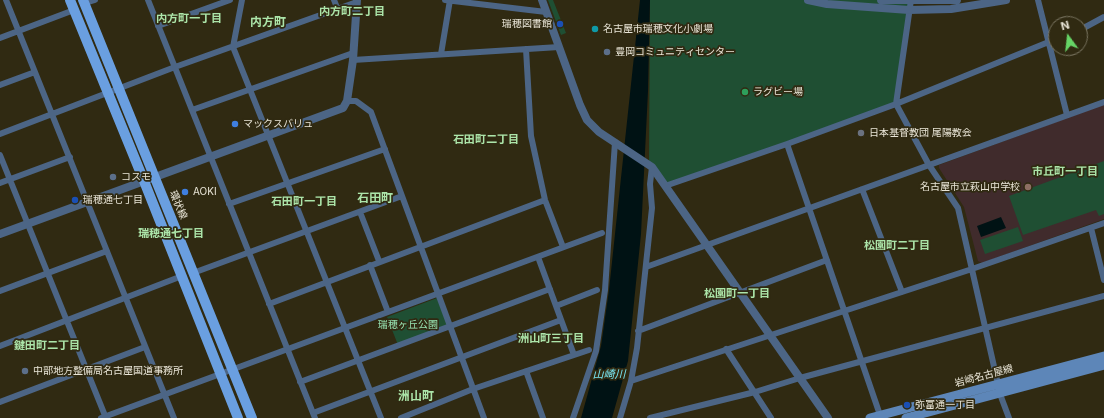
<!DOCTYPE html>
<html>
<head>
<meta charset="utf-8">
<style>
	body { margin:0 }
	#map { position:relative; width:1104px; height:418px; overflow:hidden; background:#302a12; font-family:Inter,sans-serif }
	canvas { display:block }
	.north { position:absolute; left:1048px; top:16px; width:40px; height:40px; box-sizing:border-box; background:#302a12; border:1px solid #7a7561; border-radius:50%; rotate:345deg; font-size:11px; font-weight:700; line-height:16px; text-align:center; color:#e9e5d7 }
	.north::after { content:''; display:block; margin:auto; width:14px; height:18px; background:#66d466; clip-path:polygon(50% 0,100% 100%,50% 72%,0 100%) }
</style>
</head>
<body>
<div id="map">
<canvas width="1104" height="418"></canvas>
<div class="north">N</div>
</div>
<script>
const ctx = document.querySelector('canvas').getContext('2d');
ctx.lineJoin = 'round';
function fill(path, color) { ctx.fillStyle = color; ctx.fill(path, 'evenodd'); }
const toPath = rows => new Path2D(rows.map(r => 'M' + r).join(''));
function strokePath(path, color, width, dash) { ctx.strokeStyle = color; ctx.lineWidth = width; ctx.lineCap = dash ? 'butt' : 'round'; ctx.setLineDash(dash || []); ctx.stroke(path); }
function label(font, color, halo, rows, align = 'center') {
  ctx.font = font + ' Inter,"Noto Sans JP",sans-serif'; ctx.lineWidth = 3.5; ctx.setLineDash([]); ctx.textBaseline = 'middle'; ctx.strokeStyle = halo; ctx.fillStyle = color; for (const [text, x, y, turn = 0] of rows) {
    ctx.save(); ctx.translate(x, y); ctx.rotate((+turn || 0) * Math.PI / 180); ctx.textAlign = isNaN(turn) ? turn : align; if (halo) ctx.strokeText(text, 0, 0); ctx.fillText(text, 0, 0); ctx.restore();
  }
}
const education = toPath([
	[1102,105,1104,105,1104,219,982,263,978,261,964,207,939,168,939,165]
]);
const green = toPath([
	[548,0,553,0,566,33,561,35],
	[650,0,911,0,896,104,665,186,649,164],
	[1104,161,1104,214,1099,216,1096,210,1023,235,1009,196],
	[1018,227,1023,241,985,254,980,240],
	[437,298,448,326,398,345,387,317]
]);
const water = toPath([
	[640,0,650,0,648,91,641,234,628,361,612,418,581,418,601,346,609,290],
	[1001,217,1006,228,981,237,977,226]
]);
const minor = toPath([
	[6,0,174,418],
	[148,0,315,418],
	[242,0,233,47,381,418],
	[334,0,338,10],
	[445,0,546,12],
	[911,0,896,104,929,165,958,208,998,384],
	[1038,0,1067,115],
	[85,3,95,0],
	[158,26,230,0],
	[1080,30,1104,17],
	[0,38,74,10],
	[526,49,531,136,545,200,563,247],
	[441,54,450,0],
	[353,60,559,47],
	[0,85,35,72],
	[347,101,356,101,371,112,484,418],
	[192,110,353,53],
	[0,134,175,67,357,2],
	[787,144,880,415],
	[0,155,106,418],
	[0,183,70,157],
	[665,186,787,144,896,104,1056,39],
	[862,189,902,292],
	[229,204,385,149],
	[360,212,379,261],
	[1091,228,1104,280],
	[538,257,574,355],
	[370,265,388,312],
	[646,267,1104,102],
	[193,273,402,196],
	[0,291,107,251],
	[269,304,545,200],
	[556,306,597,290],
	[638,331,827,260],
	[0,346,182,276],
	[726,349,771,418],
	[526,371,543,418],
	[631,381,972,269,1104,223],
	[300,382,550,289],
	[1000,394,1009,418],
	[0,402,145,347],
	[313,413,561,320],
	[101,418,602,233],
	[401,418,473,389,589,350],
	[573,418,596,351,605,290,615,142],
	[620,418,631,381,637,348,652,208,650,184,652,167],
	[650,418,755,392,800,378,1104,296]
]);
const tertiary = toPath([
	[542,0,580,105,587,120,599,132,652,167,828,418],
	[808,0,827,4,909,10,951,9,1006,0],
	[881,0,957,0],
	[0,234,343,108,347,101,353,60,357,0]
]);
const secondary = toPath([
	[870,418,1104,356],
	[906,418,1104,365]
]);
const primary = toPath([
	[70,0,144,181,238,418],
	[83,0,252,418]
]);
const markers = [
	[560,24,4,"#1a4fb4"],
	[595,29,4,"#0f9aa8"],
	[607,52,4,"#5c6f8a"],
	[745,92,4,"#2e9e5b"],
	[235,124,4,"#3f7fe0"],
	[861,133,4,"#6b7280"],
	[113,177,4,"#5c6f8a"],
	[1028,187,4,"#8d6e63"],
	[185,192,4,"#3f7fe0"],
	[75,200,4,"#1a4fb4"],
	[25,371,4,"#5c6f8a"],
	[907,405,4,"#1a4fb4"]
];
const poiNames = [
	["瑞穂図書館",552,24,"right"],
	["名古屋市瑞穂文化小劇場",603,29],
	["豊岡コミュニティセンター",615,52],
	["ラグビー場",753,92],
	["マックスバリュ",243,124],
	["日本基督教団 尾陽教会",869,133],
	["コスモ",121,177],
	["名古屋市立萩山中学校",1020,187,"right"],
	["AOKI",193,192],
	["瑞穂通七丁目",83,200],
	["中部地方整備局名古屋国道事務所",33,371],
	["弥富通一丁目",915,405]
];
const streetNames = [
	["環状線",178,205,67],
	["岩崎名古屋線",984,376,-15]
];
const parkNames = [
	["瑞穂ヶ丘公園",408,325]
];
const neighbourhoodNames = [
	["内方町二丁目",352,12],
	["内方町一丁目",189,19],
	["石田町二丁目",486,140],
	["市丘町一丁目",1065,172],
	["石田町一丁目",304,202],
	["瑞穂通七丁目",171,234],
	["松園町二丁目",897,246],
	["松園町一丁目",737,294],
	["洲山町三丁目",551,339],
	["鍵田町二丁目",47,346]
];
const waterNames = [
	["山崎川",609,375]
];
const quarterNames = [
	["内方町",268,22],
	["石田町",375,198],
	["洲山町",416,396]
];
fill(education, '#402b2c');
fill(green, '#1f4f33');
fill(water, '#001214');
strokePath(minor, '#4c6585', 6);
strokePath(tertiary, '#4c6585', 8);
strokePath(secondary, '#5d86b8', 9);
strokePath(primary, '#6a9fe0', 10);
for (const [x, y, r, color] of markers) { const dot = new Path2D(); dot.arc(x, y, r, 0, 2 * Math.PI); ctx.fillStyle = color; ctx.fill(dot); strokePath(dot, '#302a12', 1.5); }
label('10px', '#e9e5d7', '#302a12', poiNames, 'left');
label('10px', '#e9e5d7', '#302a12', streetNames);
label('10px', '#98e4b3', '#302a12', parkNames);
label('bold 11px', '#ace5a9', '#302a12', neighbourhoodNames);
label('italic 11px', '#78e5f2', '#302a12', waterNames);
label('bold 12px', '#ace5a9', '#302a12', quarterNames);
</script>
</body>
</html>
